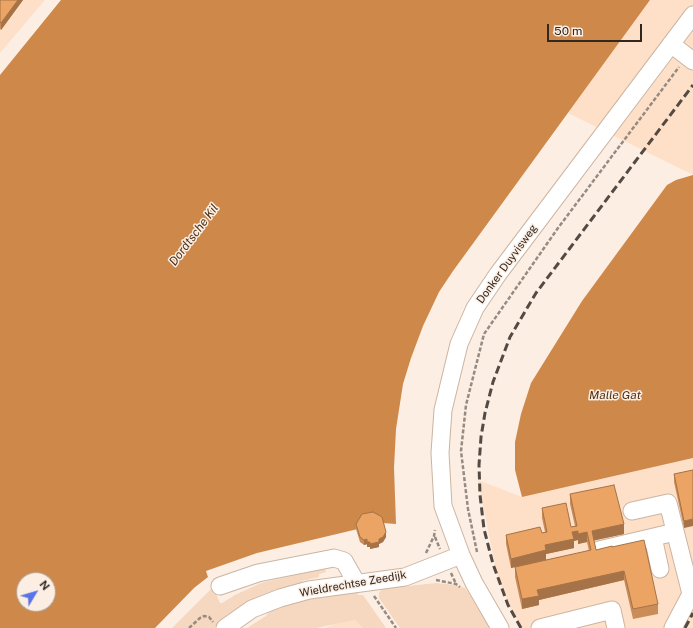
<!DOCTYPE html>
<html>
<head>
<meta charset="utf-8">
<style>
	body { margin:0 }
	#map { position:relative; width:693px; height:628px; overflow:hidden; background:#fceee3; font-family:"Public Sans",sans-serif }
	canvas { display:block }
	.north { position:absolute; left:16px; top:572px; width:40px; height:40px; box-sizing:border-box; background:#fceee3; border:1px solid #aa9f95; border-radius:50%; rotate:52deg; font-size:11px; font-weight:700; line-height:16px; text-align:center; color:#302821 }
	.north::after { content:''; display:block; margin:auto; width:14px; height:18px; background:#5973e9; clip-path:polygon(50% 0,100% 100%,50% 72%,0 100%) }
	.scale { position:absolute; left:547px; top:24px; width:95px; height:18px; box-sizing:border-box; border:2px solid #302821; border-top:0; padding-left:5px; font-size:12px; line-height:14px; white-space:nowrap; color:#302821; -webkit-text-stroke:3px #fceee3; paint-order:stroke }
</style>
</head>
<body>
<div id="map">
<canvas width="693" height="628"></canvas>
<div class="north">N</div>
<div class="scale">50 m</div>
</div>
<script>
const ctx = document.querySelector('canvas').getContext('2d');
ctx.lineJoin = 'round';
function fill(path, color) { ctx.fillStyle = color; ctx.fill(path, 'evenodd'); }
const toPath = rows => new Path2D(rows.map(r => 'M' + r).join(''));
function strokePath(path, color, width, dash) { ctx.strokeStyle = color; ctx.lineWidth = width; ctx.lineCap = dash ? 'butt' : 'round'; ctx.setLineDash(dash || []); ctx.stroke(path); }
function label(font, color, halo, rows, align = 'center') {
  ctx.font = font + ' "Public Sans",sans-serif'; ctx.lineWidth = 3; ctx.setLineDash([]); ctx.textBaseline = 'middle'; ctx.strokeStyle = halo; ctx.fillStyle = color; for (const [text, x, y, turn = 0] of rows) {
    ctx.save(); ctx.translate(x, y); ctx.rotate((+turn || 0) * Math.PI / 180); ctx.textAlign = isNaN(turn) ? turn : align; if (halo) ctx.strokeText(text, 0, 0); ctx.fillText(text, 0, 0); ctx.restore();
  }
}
const built = toPath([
	[0,0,45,0,0,53],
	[650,0,693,0,693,175,568,113],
	[693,458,693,628,522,628,512,611,497,575,478,480,522,497],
	[356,616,368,628,325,628]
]);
const green = toPath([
	[325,568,326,572,319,574,319,577,302,581,303,584,277,589,255,598,227,615,214,628,172,628,213,587,220,603,222,603,235,595,261,583],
	[436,583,455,585,465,588,470,595,490,628,400,628,379,598,379,593,382,589],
	[358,592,358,595,363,595,386,628,363,628,355,620,316,628,247,628,266,616,272,608,305,599]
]);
const water = toPath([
	[61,0,650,0,453,271,439,292,423,326,411,358,403,384,396,429,394,468,396,524,383,523,257,553,206,571,208,577,194,588,155,628,0,628,0,75],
	[24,580,48,580,48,604,24,604],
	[693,175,693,458,522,497,515,470,515,442,521,414,531,383,582,301,667,185,676,180]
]);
const path = toPath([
	[435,537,440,549],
	[477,552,468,509,461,451,466,405,484,334,558,228,679,67],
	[426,553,434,536,435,530],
	[451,573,456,584],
	[436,580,456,584,460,587],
	[374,596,396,628],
	[189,628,200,618,204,616,209,617,213,622]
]);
const minor = toPath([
	[671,44,693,61],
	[632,511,668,503,691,594,673,628],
	[653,537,660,569],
	[599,550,675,532],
	[220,586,258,573,334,558,344,561,356,582],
	[225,628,252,609,280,598,309,590,405,577,461,555],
	[500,628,474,583,461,555,443,506,440,453,443,410,459,344,475,308,498,274,693,15],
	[540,628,612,610,616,628]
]);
const rail = toPath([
	[521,628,508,605,493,564,484,529,480,495,479,465,481,437,485,413,493,382,510,337,536,293,693,85],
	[685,628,693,613]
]);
const wall = toPath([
	[0,0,23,0,1,30,0,29],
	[693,470,684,528,674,482,674,474],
	[570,494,624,534,594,540,596,550,612,547,658,604,658,614,633,619,624,580,539,600,539,605,522,609,515,577,515,567,511,568,506,544,506,535,542,533,545,532,542,518,542,508,571,527,575,526,570,504],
	[578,540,578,544,587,542,589,551,531,563,546,560,546,554,574,548,574,541],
	[356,524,386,537,383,542,379,544,379,547,370,549,370,547,367,547,367,544,364,545,360,542,356,529]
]);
const shadedWall = toPath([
	[18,0,23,0,1,30,1,23],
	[693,519,693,526,684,528,684,521],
	[624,524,624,534,592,541,592,531],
	[578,531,578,540,574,541,574,548,546,554,546,560,511,568,511,559,545,545,572,532],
	[386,532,386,537,383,542,379,544,379,547,370,549,370,544,379,539],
	[587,532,587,542,578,544,578,534],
	[367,539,367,544,364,545,364,540],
	[367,542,370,542,370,547,367,547],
	[624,571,624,580,539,600,539,605,522,609,522,599,537,590]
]);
const building = toPath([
	[0,0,18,0,1,23,0,22,0,0],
	[693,470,693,519,684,521,674,474,693,470],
	[614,485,624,524,592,531,596,550,612,546,612,547,644,540,658,604,633,609,624,571,537,590,539,596,522,599,515,567,591,550,587,532,578,534,578,531,572,532,574,539,545,545,546,550,511,559,506,535,540,527,542,533,547,532,542,508,566,503,571,527,577,526,570,494,614,485],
	[373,512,382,517,386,532,383,537,379,539,379,542,370,544,370,542,367,542,367,539,364,540,360,537,356,524,362,514,373,512]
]);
const streetNames = [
	["Donker Duyvisweg",507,264,-54],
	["Wieldrechtse Zeedijk",353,584,-10]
];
const waterNames = [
	["Dordtsche Kil",194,235,-53],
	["Malle Gat",615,395]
];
fill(built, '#fee0c8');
fill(green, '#f6d7bf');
fill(water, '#ce8849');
strokePath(minor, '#cbb5a2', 19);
strokePath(path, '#968b82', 2.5, [4, 2]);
strokePath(minor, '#fff', 17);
strokePath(rail, '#534a43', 3, [8, 4]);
fill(wall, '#cb8d57');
fill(shadedWall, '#a57347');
fill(building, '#eca465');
strokePath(building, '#a57347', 1);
label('11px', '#302821', '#fceee3', streetNames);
label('italic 12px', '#4c2f14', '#fceee3', waterNames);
</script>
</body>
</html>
